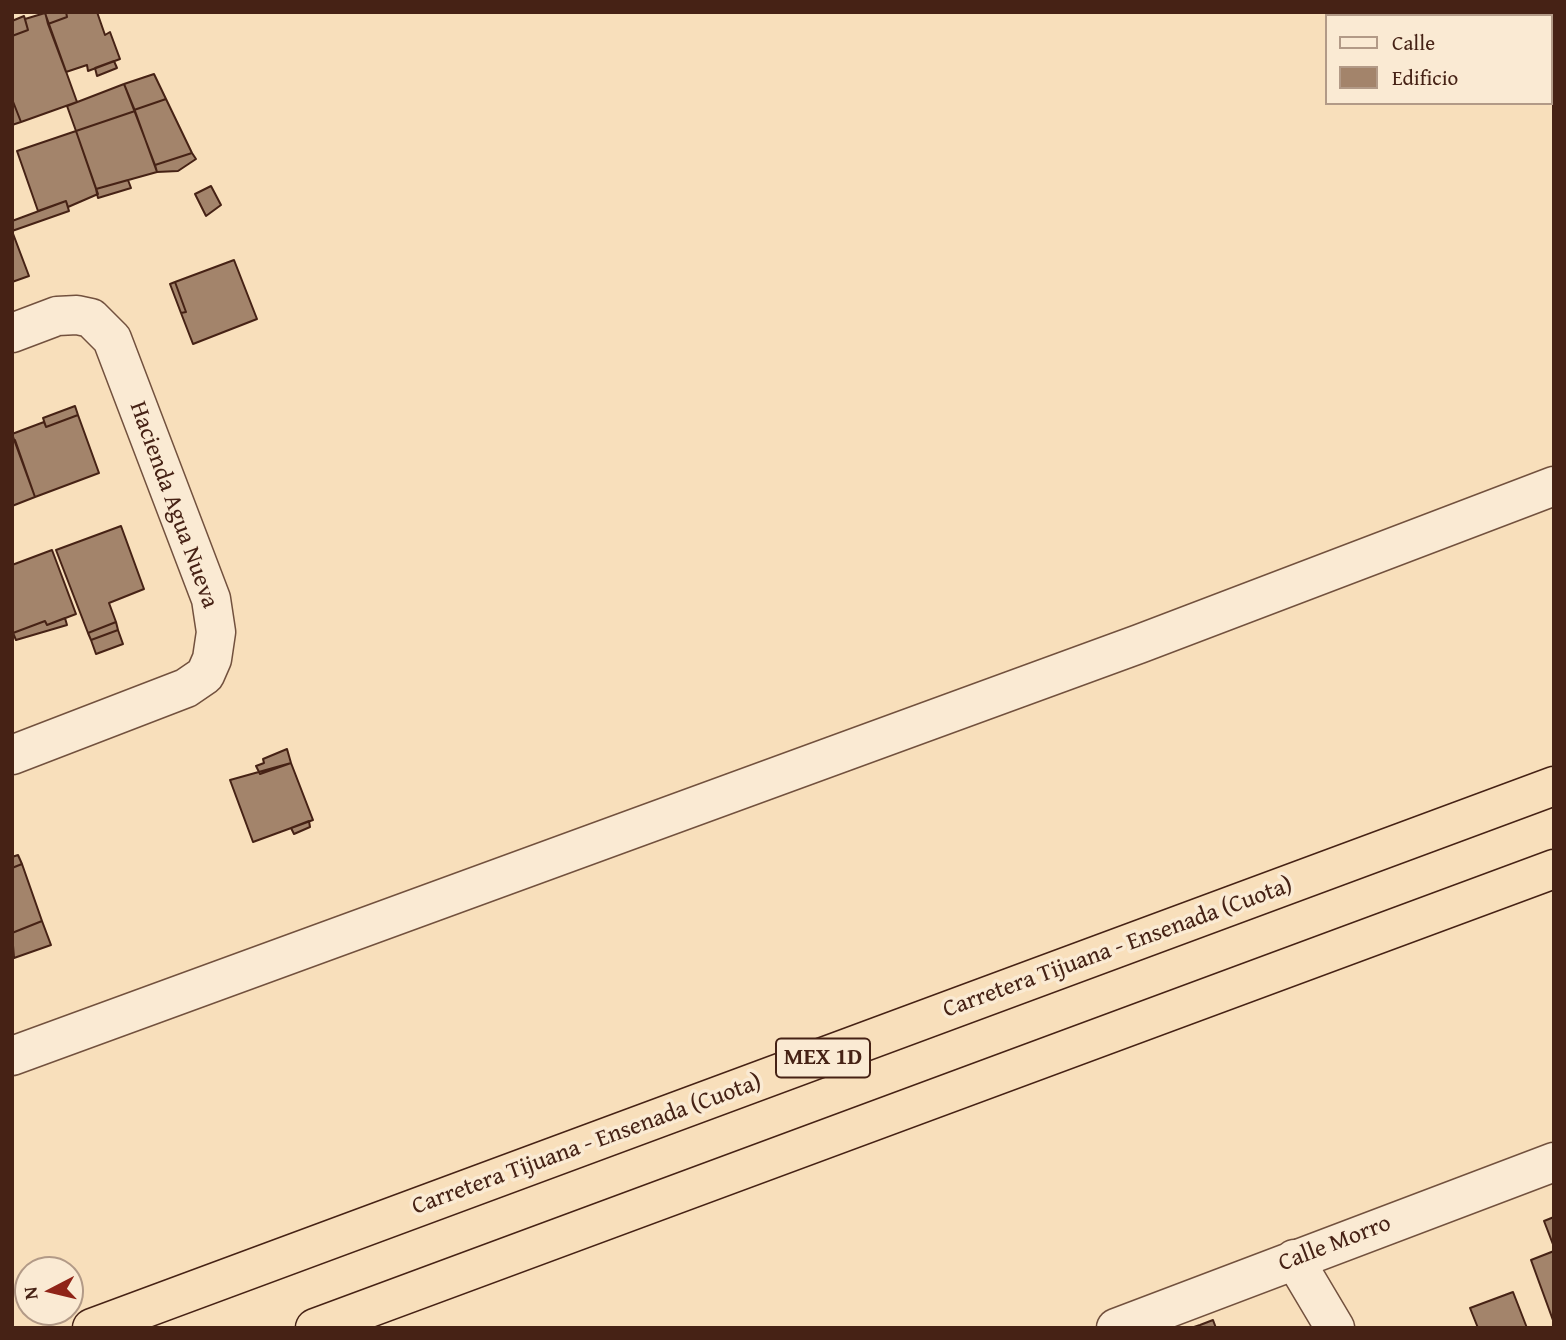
<!DOCTYPE html>
<html>
<head>
<meta charset="utf-8">
<style>
	body { margin:0 }
	#map { position:relative; width:1566px; height:1340px; overflow:hidden; background:#f8dfbb; font-family:"Gentium Book Plus",serif }
	canvas { display:block }
	.frame { position:absolute; inset:0; border:14px solid #462215; pointer-events:none }
	.legend { position:absolute; left:1325px; top:14px; width:228px; height:91px; box-sizing:border-box; background:#faead3; border:2px solid #b29a87; margin:0; padding:9px 12px; list-style:none; font-size:21px; color:#462215 }
	.legend li { display:flex; align-items:center; gap:14px; height:35px }
	.legend b { width:35px; border:2px solid #b29a87 }
	.north { position:absolute; left:14px; top:1256px; width:70px; height:70px; box-sizing:border-box; background:#faead3; border:2px solid #b29a87; border-radius:50%; rotate:263deg; font-size:19px; font-weight:700; line-height:28px; text-align:center; color:#462215 }
	.north::after { content:''; display:block; margin:auto; width:24px; height:32px; background:#8f2418; clip-path:polygon(50% 0,100% 100%,50% 72%,0 100%) }
</style>
</head>
<body>
<div id="map">
<canvas width="1566" height="1340"></canvas>
<div class="frame"></div>
<ul class="legend">
<li><b style="height:9px;background:#faead3"></b>Calle</li>
<li><b style="height:19px;background:#a3846b"></b>Edificio</li>
</ul>
<div class="north">N</div>
</div>
<script>
const ctx = document.querySelector('canvas').getContext('2d');
ctx.lineJoin = 'round';
function fill(path, color) { ctx.fillStyle = color; ctx.fill(path, 'evenodd'); }
const toPath = rows => new Path2D(rows.map(r => 'M' + r).join(''));
function strokePath(path, color, width, dash) { ctx.strokeStyle = color; ctx.lineWidth = width; ctx.lineCap = dash ? 'butt' : 'round'; ctx.setLineDash(dash || []); ctx.stroke(path); }
function label(font, color, halo, rows, align = 'center') {
  ctx.font = font + ' "Gentium Book Plus",serif'; ctx.lineWidth = 7; ctx.setLineDash([]); ctx.textBaseline = 'middle'; ctx.strokeStyle = halo; ctx.fillStyle = color; for (const [text, x, y, turn = 0] of rows) {
    ctx.save(); ctx.translate(x, y); ctx.rotate((+turn || 0) * Math.PI / 180); ctx.textAlign = isNaN(turn) ? turn : align; if (halo) ctx.strokeText(text, 0, 0); ctx.fillText(text, 0, 0); ctx.restore();
  }
}
const building = toPath([
	[66,12,97,12,105,35,110,32,120,59,88,71,87,65,66,72,48,24,67,17,66,12],
	[66,12,67,17,48,24,45,12,66,12],
	[45,13,77,102,21,122,12,99,12,36,28,30,25,19,45,13],
	[24,16,28,30,12,36,12,21,24,16],
	[114,61,117,68,97,76,95,68,114,61],
	[154,74,166,99,134,110,124,84,154,74],
	[124,84,135,111,76,131,67,106,124,84],
	[12,99,21,122,12,125,12,99],
	[166,99,192,153,155,165,134,110,166,99],
	[135,111,157,172,96,189,76,131,135,111],
	[76,131,98,194,68,207,66,201,38,211,17,151,76,131],
	[192,153,196,159,178,171,157,172,155,165,192,153],
	[128,180,131,188,98,198,96,189,128,180],
	[211,186,221,205,206,216,195,194,211,186],
	[66,201,69,211,12,231,12,221,66,201],
	[12,231,29,276,12,282,12,231],
	[234,260,257,319,193,344,181,313,186,312,175,282,234,260],
	[175,282,186,312,181,313,170,284,175,282],
	[75,406,78,415,46,427,43,418,75,406],
	[78,415,99,473,35,497,12,434,44,422,46,427,78,415],
	[15,440,35,497,12,506,12,441,15,440],
	[121,526,144,589,109,603,116,622,88,633,56,550,121,526],
	[52,550,76,614,47,625,45,621,13,633,12,565,52,550],
	[65,618,67,625,16,640,13,633,45,621,47,625,65,618],
	[116,622,118,630,91,640,88,633,116,622],
	[118,630,123,644,96,654,91,640,118,630],
	[287,749,291,763,260,774,256,766,264,763,263,759,287,749],
	[291,763,313,820,253,842,230,780,291,763],
	[309,821,310,827,294,834,291,828,309,821],
	[18,855,22,864,12,868,12,857,18,855],
	[22,864,42,921,12,933,12,868,22,864],
	[42,921,51,945,14,958,12,933,42,921],
	[1554,1217,1554,1247,1544,1221,1554,1217],
	[1554,1251,1554,1323,1531,1260,1554,1251],
	[1513,1292,1527,1328,1478,1328,1470,1308,1513,1292],
	[1213,1320,1216,1328,1191,1328,1200,1325,1213,1320]
]);
const minor = toPath([
	[12,333,57,316,77,315,91,318,112,339,211,599,216,632,212,659,205,675,186,688,12,755],
	[12,1056,1139,644,1554,486],
	[1294,1259,1335,1328],
	[1116,1328,1554,1162]
]);
const highway = toPath([
	[92,1328,1554,786],
	[315,1328,1554,869]
]);
const shields = [
	[823,1058,94]
];
const shieldNames = [
	["MEX 1D",823,1058]
];
const streetNames = [
	["Hacienda Agua Nueva",173,505,70],
	["Carretera Tijuana - Ensenada (Cuota)",1118,948,-20],
	["Carretera Tijuana - Ensenada (Cuota)",587,1145,-20],
	["Calle Morro",1335,1244,-21]
];
fill(building, '#a3846b');
strokePath(building, '#462215', 2);
strokePath(minor, '#72513e', 41);
strokePath(highway, '#462215', 41);
strokePath(minor, '#faead3', 38);
strokePath(highway, '#f8dfbb', 38);
for (const [x, y, w] of shields) { const box = new Path2D(); box.roundRect(x - w / 2, y - 19.5, w, 39, 5); ctx.fillStyle = '#faead3'; ctx.fill(box); strokePath(box, '#462215', 2); }
label('bold 23px', '#462215', null, shieldNames);
label('24px', '#462215', '#faead3', streetNames);
</script>
</body>
</html>
